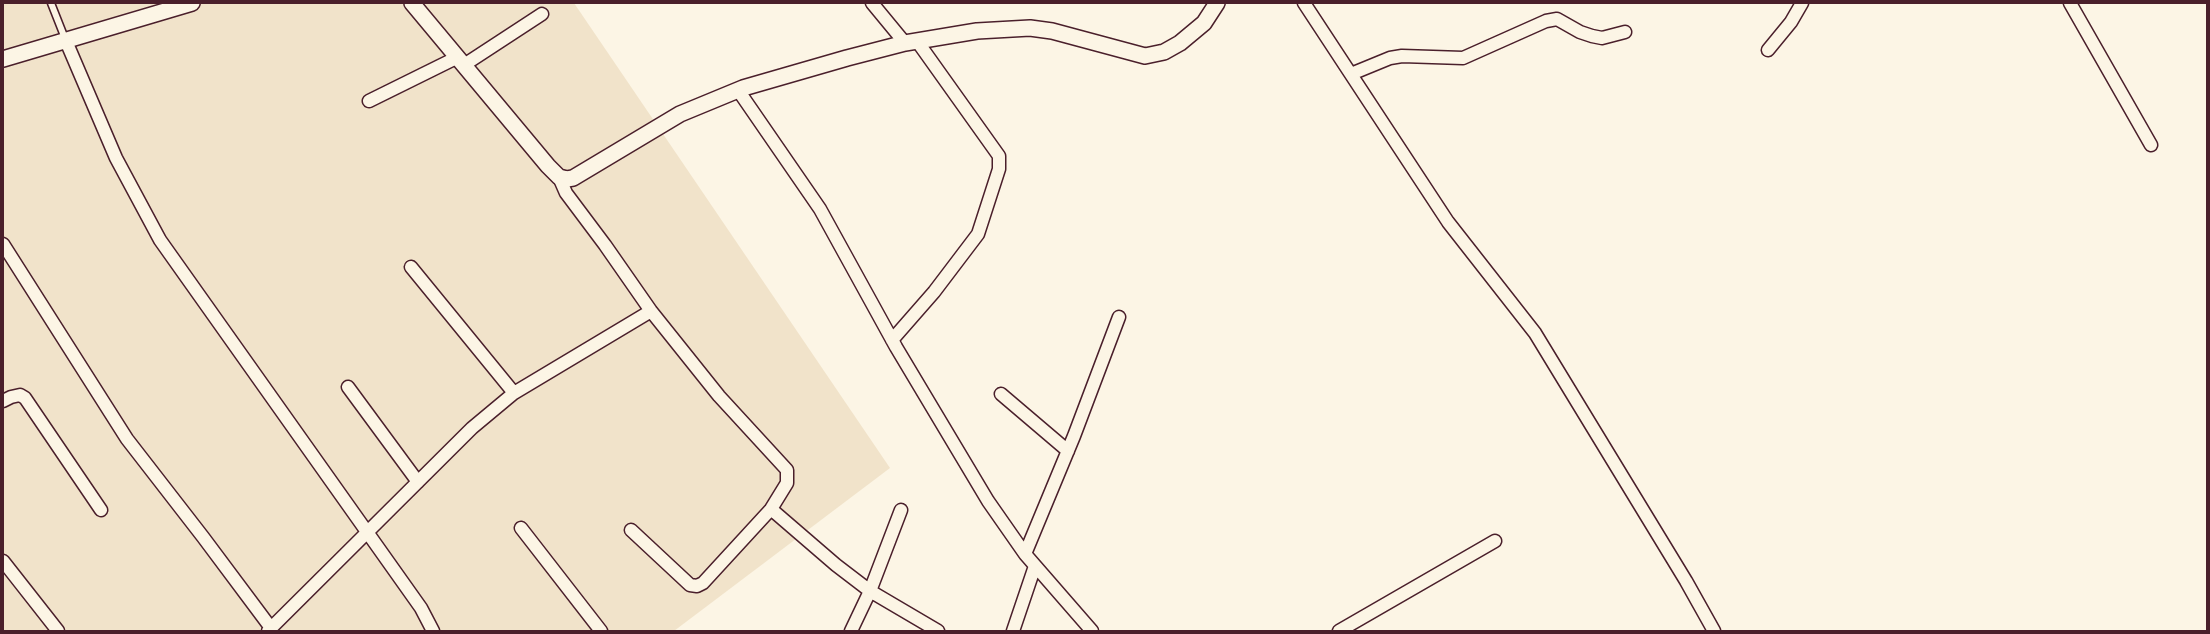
<!DOCTYPE html>
<html>
<head>
<meta charset="utf-8">
<style>
	body { margin:0 }
	#map { position:relative; width:2210px; height:634px; overflow:hidden; background:#fcf5e5; font-family:"Comic Neue",sans-serif }
	canvas { display:block }
	.frame { position:absolute; inset:0; border:4px solid #4a1f2b; pointer-events:none }
</style>
</head>
<body>
<div id="map">
<canvas width="2210" height="634"></canvas>
<div class="frame"></div>
</div>
<script>
const ctx = document.querySelector('canvas').getContext('2d');
ctx.lineJoin = 'round';
function fill(path, color) { ctx.fillStyle = color; ctx.fill(path, 'evenodd'); }
const toPath = rows => new Path2D(rows.map(r => 'M' + r).join(''));
function strokePath(path, color, width, dash) { ctx.strokeStyle = color; ctx.lineWidth = width; ctx.lineCap = dash ? 'butt' : 'round'; ctx.setLineDash(dash || []); ctx.stroke(path); }
const built = toPath([
	[3,3,574,3,890,468,674,631,3,631]
]);
const service = toPath([
	[51,3,66,41]
]);
const minor = toPath([
	[872,3,905,43],
	[1304,3,1448,222,1535,333,1686,581,1714,631],
	[2070,3,2151,145],
	[66,41,116,158,160,240,421,608,433,631],
	[1768,50,1791,22,1802,3],
	[464,65,542,14],
	[1351,74,1390,58,1402,56,1463,58,1546,21,1557,19,1580,32,1592,36,1602,38,1625,32],
	[738,90,820,209,896,347,988,501,1025,554,1092,631],
	[369,101,458,57],
	[559,177,566,193,605,245,651,311,719,396,787,470,787,483,771,509,703,583,697,586,690,585,631,530],
	[3,244,127,439,203,537,271,628],
	[411,267,514,393],
	[892,340,934,292,978,234,999,169,999,156,917,41],
	[348,387,418,482],
	[1001,394,1068,451],
	[3,401,11,397,20,395,25,398,101,510],
	[771,509,836,565,870,591,938,631],
	[521,528,601,631],
	[1025,554,1074,436,1119,317],
	[3,561,58,631],
	[268,631,472,428,514,393,651,311],
	[851,631,870,591,901,510],
	[1013,631,1035,566],
	[1339,631,1495,541]
]);
const tertiary = toPath([
	[412,3,548,166,559,177,567,179,573,178,680,114,743,88,847,58,905,43,977,31,1030,28,1052,31,1145,56,1164,52,1180,43,1204,23,1217,3],
	[3,59,192,3]
]);
fill(built, '#f1e3ca');
strokePath(service, '#4a1f2b', 9);
strokePath(minor, '#4a1f2b', 15);
strokePath(tertiary, '#4a1f2b', 18);
strokePath(service, '#fcf5e5', 6);
strokePath(minor, '#fcf5e5', 12);
strokePath(tertiary, '#fcf5e5', 15);
</script>
</body>
</html>
